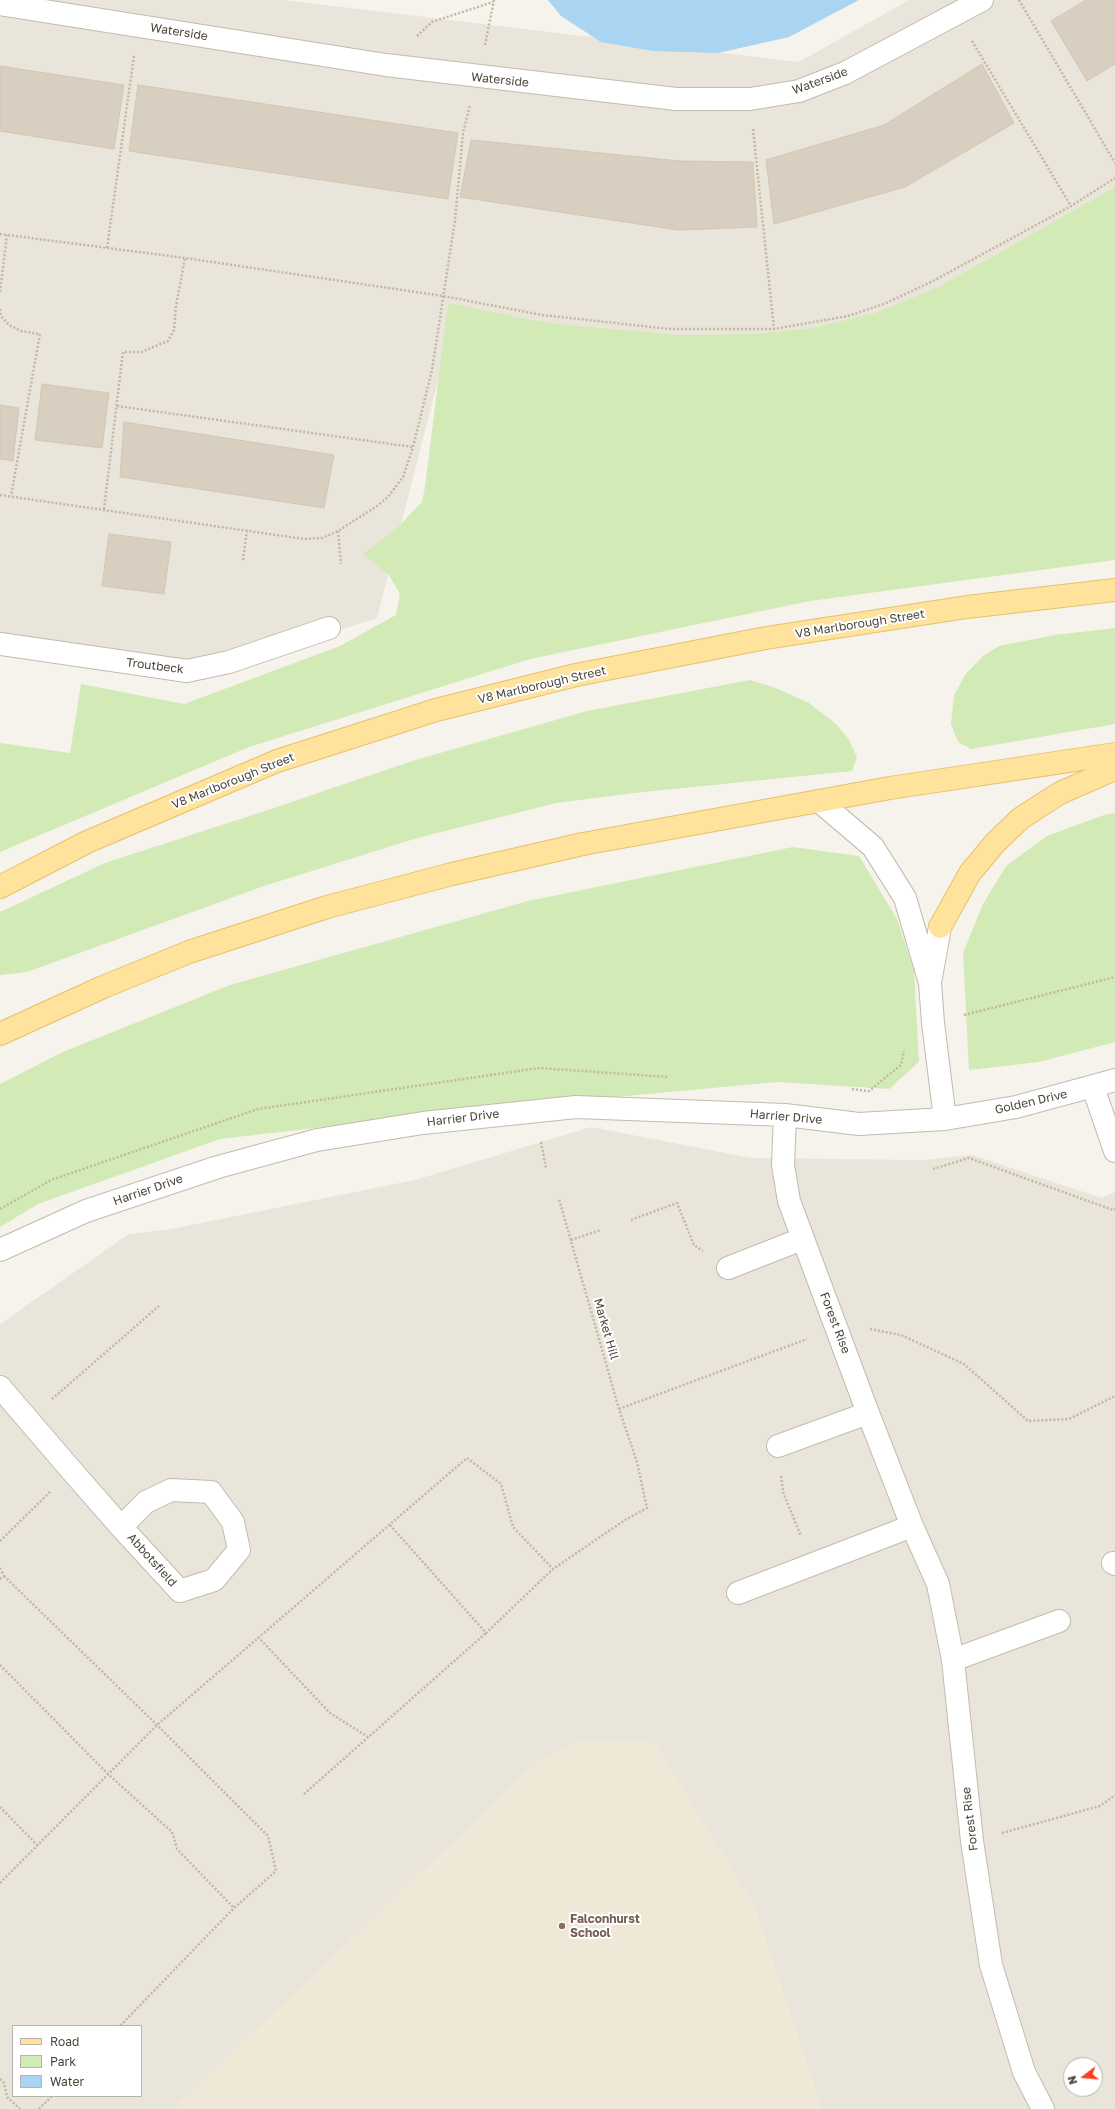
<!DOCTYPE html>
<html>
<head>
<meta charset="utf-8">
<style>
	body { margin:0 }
	#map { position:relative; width:1115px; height:2109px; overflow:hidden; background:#f6f3ec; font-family:"Golos Text",sans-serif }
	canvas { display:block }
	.legend { position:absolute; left:12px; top:2025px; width:130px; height:72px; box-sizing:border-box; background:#fff; border:1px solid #b7b4b0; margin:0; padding:5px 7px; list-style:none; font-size:12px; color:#4b4439 }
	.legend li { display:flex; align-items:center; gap:8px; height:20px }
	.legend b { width:20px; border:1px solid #b7b4b0 }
	.north { position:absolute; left:1063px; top:2057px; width:40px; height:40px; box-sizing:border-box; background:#fff; border:1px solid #b7b4b0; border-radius:50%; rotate:254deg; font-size:11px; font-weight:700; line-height:16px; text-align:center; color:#4b4439 }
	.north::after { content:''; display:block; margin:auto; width:14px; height:18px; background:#fc3f1d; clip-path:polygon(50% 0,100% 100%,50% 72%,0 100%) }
</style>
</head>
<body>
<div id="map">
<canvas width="1115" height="2109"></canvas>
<ul class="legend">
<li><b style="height:5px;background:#ffe39c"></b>Road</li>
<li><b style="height:11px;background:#d2eab5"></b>Park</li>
<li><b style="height:11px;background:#a9d4f2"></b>Water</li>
</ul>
<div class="north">N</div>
</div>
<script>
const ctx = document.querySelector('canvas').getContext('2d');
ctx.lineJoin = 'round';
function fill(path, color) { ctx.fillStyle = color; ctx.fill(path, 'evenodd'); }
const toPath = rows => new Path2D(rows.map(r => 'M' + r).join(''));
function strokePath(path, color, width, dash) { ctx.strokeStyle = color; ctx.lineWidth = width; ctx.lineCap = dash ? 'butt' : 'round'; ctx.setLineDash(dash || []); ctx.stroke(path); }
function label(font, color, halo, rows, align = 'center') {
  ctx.font = font + ' "Golos Text",sans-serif'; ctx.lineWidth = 4; ctx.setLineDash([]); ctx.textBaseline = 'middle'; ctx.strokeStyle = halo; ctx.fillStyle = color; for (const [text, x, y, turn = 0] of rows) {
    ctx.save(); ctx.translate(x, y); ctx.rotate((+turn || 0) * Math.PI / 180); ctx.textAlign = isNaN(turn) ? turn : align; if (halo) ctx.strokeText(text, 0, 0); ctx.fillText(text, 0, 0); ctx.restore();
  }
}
const residential = toPath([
	[0,0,284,0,799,62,909,0,1115,0,1115,202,855,359,455,314,377,618,191,678,0,639],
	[591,1127,751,1158,923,1160,972,1155,1102,1198,1115,1192,1115,2109,821,2109,755,1908,654,1743,578,1742,540,1760,174,2109,0,2109,0,1324,129,1234,171,1229,415,1180],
	[13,2026,141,2026,141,2096,13,2096],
	[1071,2065,1095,2065,1095,2089,1071,2089]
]);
const education = toPath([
	[578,1742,654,1743,755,1908,821,2109,174,2109,540,1760]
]);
const green = toPath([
	[1115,187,1115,560,810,601,530,659,249,747,0,852,0,743,70,753,81,684,184,704,340,646,396,615,400,594,389,575,363,554,397,528,422,502,425,487,448,303,547,323,677,335,758,334,813,328,875,313,939,287],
	[1115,628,1115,724,971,749,958,742,951,724,954,695,965,675,983,656,999,646,1055,635],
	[750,680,776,688,809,703,836,724,848,738,857,757,852,771,634,793,556,803,414,839,264,886,27,972,0,975,0,912,105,863,274,808,412,761,587,711],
	[1115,813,1115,1042,1039,1062,969,1070,963,953,983,904,1006,866,1047,836,1104,815],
	[793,847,859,856,897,919,914,971,919,1062,889,1089,777,1082,444,1113,220,1139,38,1204,0,1227,0,1084,63,1052,230,985,528,901]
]);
const water = toPath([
	[548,0,859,0,789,37,718,53,653,51,601,42,561,16]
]);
const building = toPath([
	[1086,0,1115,0,1115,64,1087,81,1051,21,1086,0],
	[982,64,1014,123,905,187,774,224,766,160,884,125,982,64],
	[0,66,124,85,114,149,0,131,0,66],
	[138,85,458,133,448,199,129,151,138,85],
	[471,140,680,161,753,162,757,227,678,230,460,197,471,140],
	[42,384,109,393,102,448,35,440,42,384],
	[0,405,19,408,13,461,0,459,0,405],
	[124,422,334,455,324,508,120,477,124,422],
	[109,534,171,542,164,594,102,586,109,534]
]);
const path = toPath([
	[1019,0,1115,163],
	[417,36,432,22,493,2],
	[972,41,1071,206],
	[485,45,494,0],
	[753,129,774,329],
	[0,234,185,258,443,296,542,315,670,329,774,329,848,316,884,304,931,282,992,249,1071,206,1115,178],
	[107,248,134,56],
	[0,292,7,235],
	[0,309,1,316,9,325,21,331,40,334,11,496],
	[117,406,413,447],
	[0,495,304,539,322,538,338,531,377,506,388,497,403,477,413,447,432,370,455,220,463,133,470,105],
	[104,509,123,352,141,352,168,341,174,330,176,306,185,258],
	[338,531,341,564],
	[243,560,247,530],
	[964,1015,1115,977],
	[852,1089,869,1091,901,1065,904,1051],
	[541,1142,546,1168],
	[933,1169,969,1158,1113,1210,1115,1209],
	[0,1209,51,1180,258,1109,539,1068,669,1077],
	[631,1220,677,1203,694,1245,703,1251],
	[571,1240,601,1230],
	[870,1329,901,1335,964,1364,1028,1421,1069,1419,1115,1396],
	[52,1399,159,1306],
	[619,1409,807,1339],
	[781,1476,783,1492,801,1536],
	[390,1525,486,1633,553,1569,625,1520,647,1508,637,1462,619,1409,559,1199],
	[0,1541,50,1492],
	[0,1568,4,1576,0,1579],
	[4,1576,157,1725,268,1836,276,1871,234,1908,120,2026],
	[258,1637,330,1713,368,1737],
	[0,1665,108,1774,172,1832,177,1849,234,1908],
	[304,1794,486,1633],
	[0,1807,38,1846],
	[1002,1833,1100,1806,1115,1795],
	[0,1883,157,1725,467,1458,501,1484,513,1527,553,1569],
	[0,2079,4,2083,7,2097,20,2109],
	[39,2109,52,2096]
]);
const minor = toPath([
	[0,4,386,65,676,99,750,99,799,91,845,73,982,0],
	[0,644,187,671,229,662,329,628],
	[819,801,873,847,905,898,930,983],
	[940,927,930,983,933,1023,945,1119],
	[1093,1087,1115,1151],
	[785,1115,783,1165,789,1201,868,1413,912,1526,938,1584,953,1660,972,1841,991,1965,1024,2072,1043,2109],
	[0,1250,86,1211,218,1167,317,1140,423,1123,576,1107,785,1115,859,1124,945,1119,1016,1107,1115,1080],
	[728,1268,802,1239],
	[0,1387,72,1471,121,1527,180,1591,214,1580,239,1550,233,1522,211,1492,171,1490,146,1502,121,1527],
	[778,1446,868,1413],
	[1113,1563,1115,1564],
	[738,1593,912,1526],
	[953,1660,1059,1621]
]);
const major = toPath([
	[0,887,87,842,277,761,436,710,576,675,766,638,967,607,1115,590],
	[940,927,970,873,995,843,1021,818,1060,793,1115,769],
	[0,1034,103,987,189,952,327,907,452,874,583,844,890,788,1115,754]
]);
const markers = [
	[562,1926,4,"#8d6e63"]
];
const streetNames = [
	["Waterside",179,32,9],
	["Waterside",500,80,6],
	["Waterside",820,81,-20],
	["V8 Marlborough Street",860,624,-9],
	["Troutbeck",155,666,7],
	["V8 Marlborough Street",542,685,-13],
	["V8 Marlborough Street",233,781,-22],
	["Golden Drive",1031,1102,-13],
	["Harrier Drive",786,1117,5],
	["Harrier Drive",463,1118,-7],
	["Harrier Drive",148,1190,-19],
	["Forest Rise",835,1323,69],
	["Market Hill",606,1329,74],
	["Abbotsfield",152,1560,48],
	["Forest Rise",970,1819,-97]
];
const educationNames = [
	["Falconhurst",570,1919],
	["School",570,1933]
];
fill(residential, '#eae5da');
fill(education, '#efe8d6');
fill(green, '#d2eab5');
fill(water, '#a9d4f2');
fill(building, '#d8cfc1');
strokePath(building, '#d3c7b4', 1);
strokePath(minor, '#c2bbae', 24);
strokePath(major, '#e6c16a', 24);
strokePath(path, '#c4b79f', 2.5, [2, 2]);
strokePath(minor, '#fff', 22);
strokePath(major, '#ffe39c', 22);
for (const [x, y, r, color] of markers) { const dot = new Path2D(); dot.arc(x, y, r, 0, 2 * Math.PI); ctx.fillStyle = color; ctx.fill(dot); strokePath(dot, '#fff', 1.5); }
label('12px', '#4b4439', '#fff', streetNames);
label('bold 12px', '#785e54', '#fff', educationNames, 'left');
</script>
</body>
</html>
